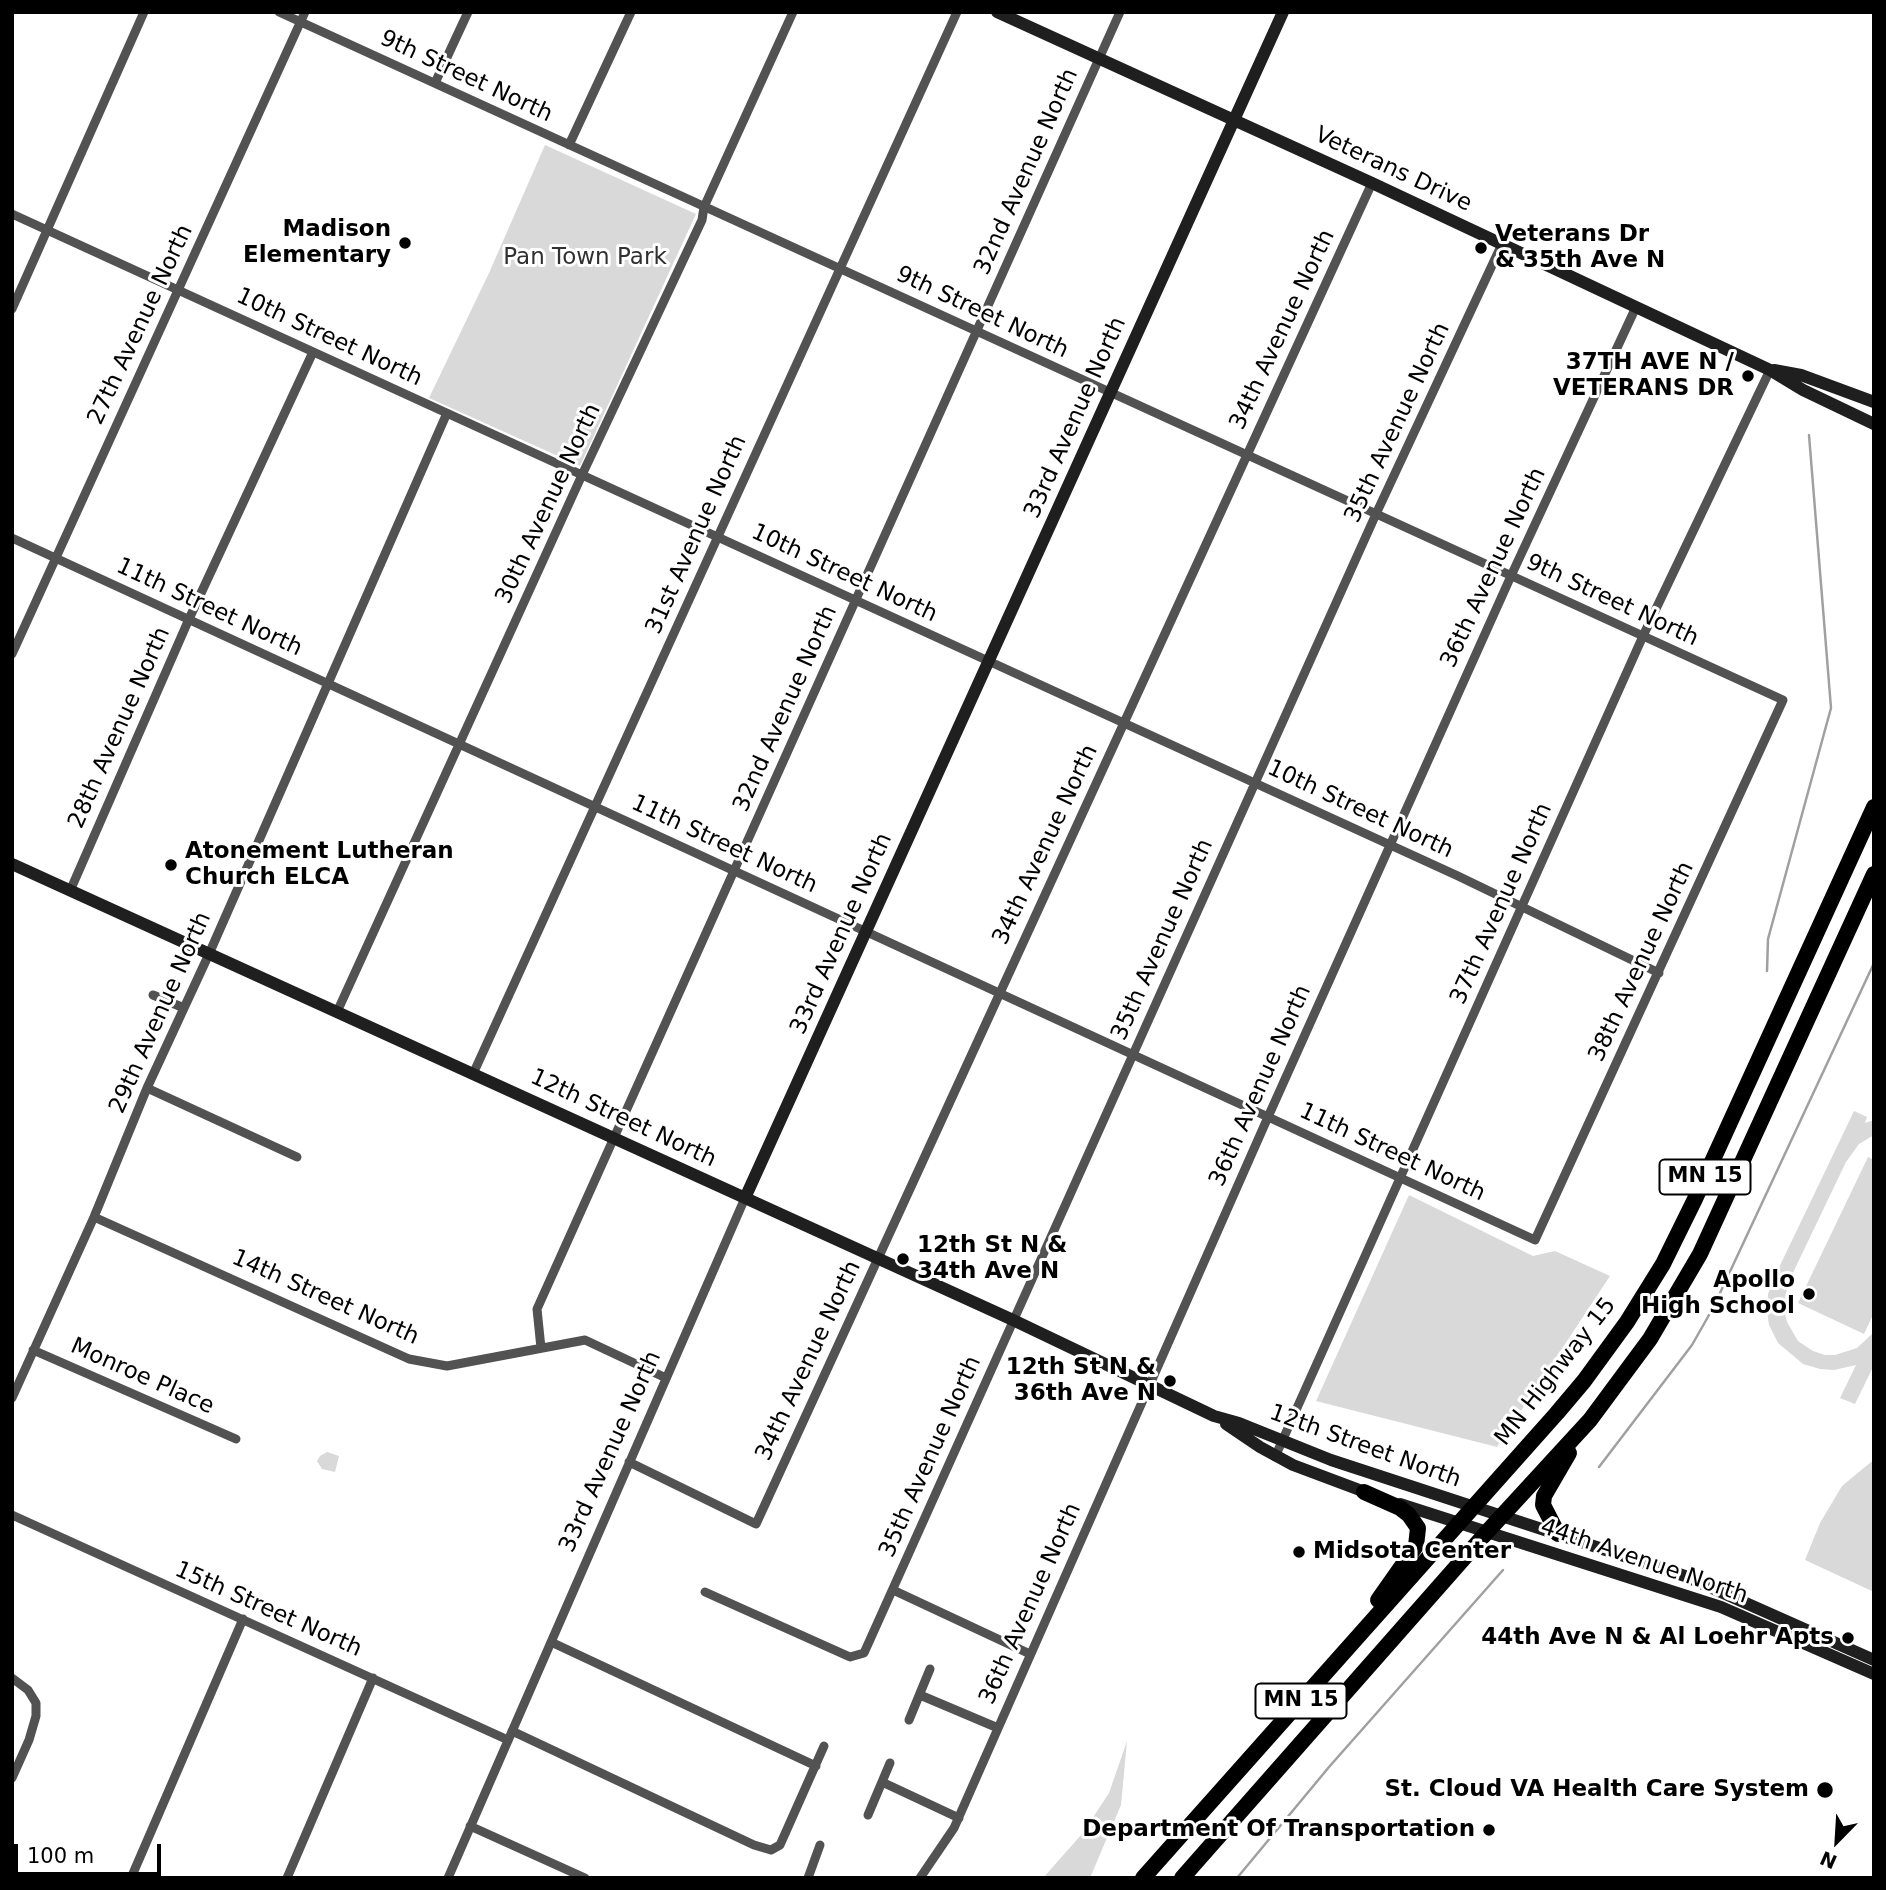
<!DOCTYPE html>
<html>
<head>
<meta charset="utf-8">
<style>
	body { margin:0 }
	#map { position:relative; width:1886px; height:1890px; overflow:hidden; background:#fff; font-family:"DejaVu Sans",sans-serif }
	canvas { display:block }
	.frame { position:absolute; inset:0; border:14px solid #000; pointer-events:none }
	.north { position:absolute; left:1802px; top:1806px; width:70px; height:70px; -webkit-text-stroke:5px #fff; paint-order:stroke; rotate:204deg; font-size:19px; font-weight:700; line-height:28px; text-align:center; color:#000 }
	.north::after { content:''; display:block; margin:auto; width:24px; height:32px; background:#000; clip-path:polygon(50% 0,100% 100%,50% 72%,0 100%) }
	.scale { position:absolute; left:14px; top:1844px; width:147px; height:32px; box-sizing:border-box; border:4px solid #000; border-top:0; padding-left:9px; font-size:21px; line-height:24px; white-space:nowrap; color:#000; -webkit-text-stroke:5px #fff; paint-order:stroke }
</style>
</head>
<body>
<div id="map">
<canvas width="1886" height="1890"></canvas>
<div class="frame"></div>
<div class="north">N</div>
<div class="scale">100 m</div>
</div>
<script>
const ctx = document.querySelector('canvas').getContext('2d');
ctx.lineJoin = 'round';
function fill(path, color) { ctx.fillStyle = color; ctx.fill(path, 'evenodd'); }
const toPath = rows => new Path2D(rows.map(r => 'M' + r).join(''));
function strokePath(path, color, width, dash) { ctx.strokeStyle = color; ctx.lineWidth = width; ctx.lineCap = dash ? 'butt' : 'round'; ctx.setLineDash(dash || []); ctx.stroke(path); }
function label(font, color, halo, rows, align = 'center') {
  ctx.font = font + ' "DejaVu Sans",sans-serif'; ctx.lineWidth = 6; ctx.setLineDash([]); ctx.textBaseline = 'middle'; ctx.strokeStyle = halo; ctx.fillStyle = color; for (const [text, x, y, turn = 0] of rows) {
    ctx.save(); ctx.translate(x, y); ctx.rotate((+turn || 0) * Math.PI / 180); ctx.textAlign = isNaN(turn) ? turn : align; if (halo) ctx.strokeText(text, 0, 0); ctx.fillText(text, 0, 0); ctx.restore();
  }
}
const green = toPath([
	[545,145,696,214,580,466,429,398,489,273],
	[1854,1111,1867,1117,1865,1123,1874,1120,1874,1135,1859,1144,1846,1162,1789,1281,1783,1306,1787,1322,1798,1341,1813,1351,1825,1355,1835,1355,1857,1348,1874,1332,1874,1365,1855,1404,1840,1398,1856,1365,1834,1370,1820,1369,1803,1364,1778,1343,1769,1325,1767,1311,1768,1294,1774,1278],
	[1868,1157,1874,1160,1874,1313,1864,1334,1798,1303],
	[1409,1195,1533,1256,1555,1251,1610,1276,1497,1447,1316,1401],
	[327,1452,339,1456,335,1472,322,1469,317,1461,320,1456],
	[1871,1462,1874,1462,1874,1592,1805,1560,1820,1523,1842,1486],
	[1127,1741,1121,1805,1090,1878,1043,1878,1082,1834,1109,1793]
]);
const stream = toPath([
	[1767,971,1768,939,1831,708,1809,435],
	[1599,1467,1692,1345,1713,1308,1874,963],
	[1237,1878,1329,1767,1503,1570]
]);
const street = toPath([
	[435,83,468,12],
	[569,145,631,12],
	[12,214,1458,876,1659,973],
	[12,309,144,12],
	[12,538,1535,1240,1783,700,279,12],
	[12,654,305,12],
	[70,891,189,619,313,352],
	[153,995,184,1008],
	[337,1012,582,475,702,220,704,207,793,12],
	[473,1074,957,12],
	[147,1088,297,1157],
	[94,1217,409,1359,447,1366,585,1340,666,1378],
	[541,1348,537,1309,1120,12],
	[33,1350,236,1439],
	[12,1398,94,1217,147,1088,209,954,447,413],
	[1275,1457,1643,636,1770,370],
	[629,1462,756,1524,1372,183],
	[12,1515,508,1740],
	[893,1590,1030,1654],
	[705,1592,850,1657,864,1653,1376,514,1502,244],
	[551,1642,816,1766],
	[12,1678,28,1690,36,1703,36,1716,29,1740,12,1778],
	[920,1695,998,1728],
	[909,1720,930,1669],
	[512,1731,754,1845,771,1850,780,1845,824,1746],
	[882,1782,959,1818],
	[868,1815,890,1763],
	[470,1826,585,1878],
	[131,1878,243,1619],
	[287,1878,373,1678],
	[448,1878,745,1198],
	[808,1878,820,1845],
	[920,1878,954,1828,1268,1117,1511,576,1636,307]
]);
const secondary = toPath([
	[997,12,1372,183,1770,370,1803,390,1874,424],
	[1774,370,1801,375,1874,402],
	[12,864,1013,1320,1214,1416,1239,1423,1331,1460,1685,1576,1874,1660],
	[745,1198,1283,12],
	[1226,1424,1260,1447,1293,1465,1373,1495],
	[1400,1504,1721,1607,1874,1674]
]);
const highway = toPath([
	[1364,1492,1400,1508,1409,1515,1418,1528,1416,1546,1378,1600],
	[1558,1534,1543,1505,1544,1496,1569,1453],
	[1143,1878,1557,1413,1584,1381,1627,1322,1663,1264,1695,1199,1874,807],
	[1182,1878,1487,1532,1590,1420,1650,1339,1700,1254,1874,874]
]);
const markers = [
	[405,243,7,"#000"],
	[1481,248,7,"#000"],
	[1748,376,7,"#000"],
	[171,865,7,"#000"],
	[903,1259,7,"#000"],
	[1809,1294,7,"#000"],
	[1170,1381,7,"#000"],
	[1299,1552,7,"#000"],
	[1848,1638,7,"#000"],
	[1825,1790,9,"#000"],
	[1489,1830,7,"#000"]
];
const shields = [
	[1705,1177,91],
	[1301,1701,91]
];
const shieldNames = [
	["MN 15",1705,1177],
	["MN 15",1301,1701]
];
const streetNames = [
	["9th Street North",466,77,25],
	["Veterans Drive",1393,170,25],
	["32nd Avenue North",1027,172,-66],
	["9th Street North",982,313,25],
	["27th Avenue North",141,325,-65],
	["34th Avenue North",1283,330,-65],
	["10th Street North",329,338,25],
	["33rd Avenue North",1076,418,-66],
	["35th Avenue North",1398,423,-65],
	["30th Avenue North",549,504,-65],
	["31st Avenue North",697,535,-66],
	["36th Avenue North",1494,568,-65],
	["10th Street North",844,574,25],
	["9th Street North",1612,601,25],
	["11th Street North",209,608,25],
	["32nd Avenue North",786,709,-66],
	["28th Avenue North",120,728,-66],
	["10th Street North",1360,810,25],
	["11th Street North",724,845,25],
	["34th Avenue North",1046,845,-65],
	["37th Avenue North",1502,904,-66],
	["33rd Avenue North",842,934,-66],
	["35th Avenue North",1163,940,-66],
	["38th Avenue North",1642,962,-65],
	["29th Avenue North",161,1013,-66],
	["36th Avenue North",1261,1086,-66],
	["12th Street North",623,1119,25],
	["11th Street North",1392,1153,25],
	["14th Street North",325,1298,24],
	["34th Avenue North",809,1361,-65],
	["MN Highway 15",1556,1372,-52],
	["Monroe Place",142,1377,24],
	["12th Street North",1365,1447,20],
	["33rd Avenue North",611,1452,-66],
	["35th Avenue North",931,1457,-66],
	["44th Avenue North",1644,1562,19],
	["36th Avenue North",1031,1604,-66],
	["15th Street North",268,1610,24]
];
const poiNames = [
	["Madison",391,230],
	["Elementary",391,256],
	["Veterans Dr",1495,235,"left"],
	["& 35th Ave N",1495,261,"left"],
	["37TH AVE N /",1734,363],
	["VETERANS DR",1734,389],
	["Atonement Lutheran",185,852,"left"],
	["Church ELCA",185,878,"left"],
	["12th St N &",917,1246,"left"],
	["34th Ave N",917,1272,"left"],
	["Apollo",1795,1281],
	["High School",1795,1307],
	["12th St N &",1156,1368],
	["36th Ave N",1156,1394],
	["Midsota Center",1313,1552,"left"],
	["44th Ave N & Al Loehr Apts",1834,1638],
	["St. Cloud VA Health Care System",1809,1790],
	["Department Of Transportation",1475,1830]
];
const parkNames = [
	["Pan Town Park",585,258]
];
fill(green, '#d9d9d9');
strokePath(stream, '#a0a0a0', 2.5);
strokePath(street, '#525252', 9);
strokePath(secondary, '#1f1f1f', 12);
strokePath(highway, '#000', 16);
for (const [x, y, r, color] of markers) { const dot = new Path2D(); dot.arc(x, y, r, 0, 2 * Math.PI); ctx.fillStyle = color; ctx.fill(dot); strokePath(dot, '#fff', 2.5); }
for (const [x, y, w] of shields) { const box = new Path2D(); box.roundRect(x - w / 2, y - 17.5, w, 35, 5); ctx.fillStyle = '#fff'; ctx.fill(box); strokePath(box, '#000', 2); }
label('bold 21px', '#000', null, shieldNames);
label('23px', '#000', '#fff', streetNames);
label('bold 23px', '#000', '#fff', poiNames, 'right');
label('23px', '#303030', '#fff', parkNames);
</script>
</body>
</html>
